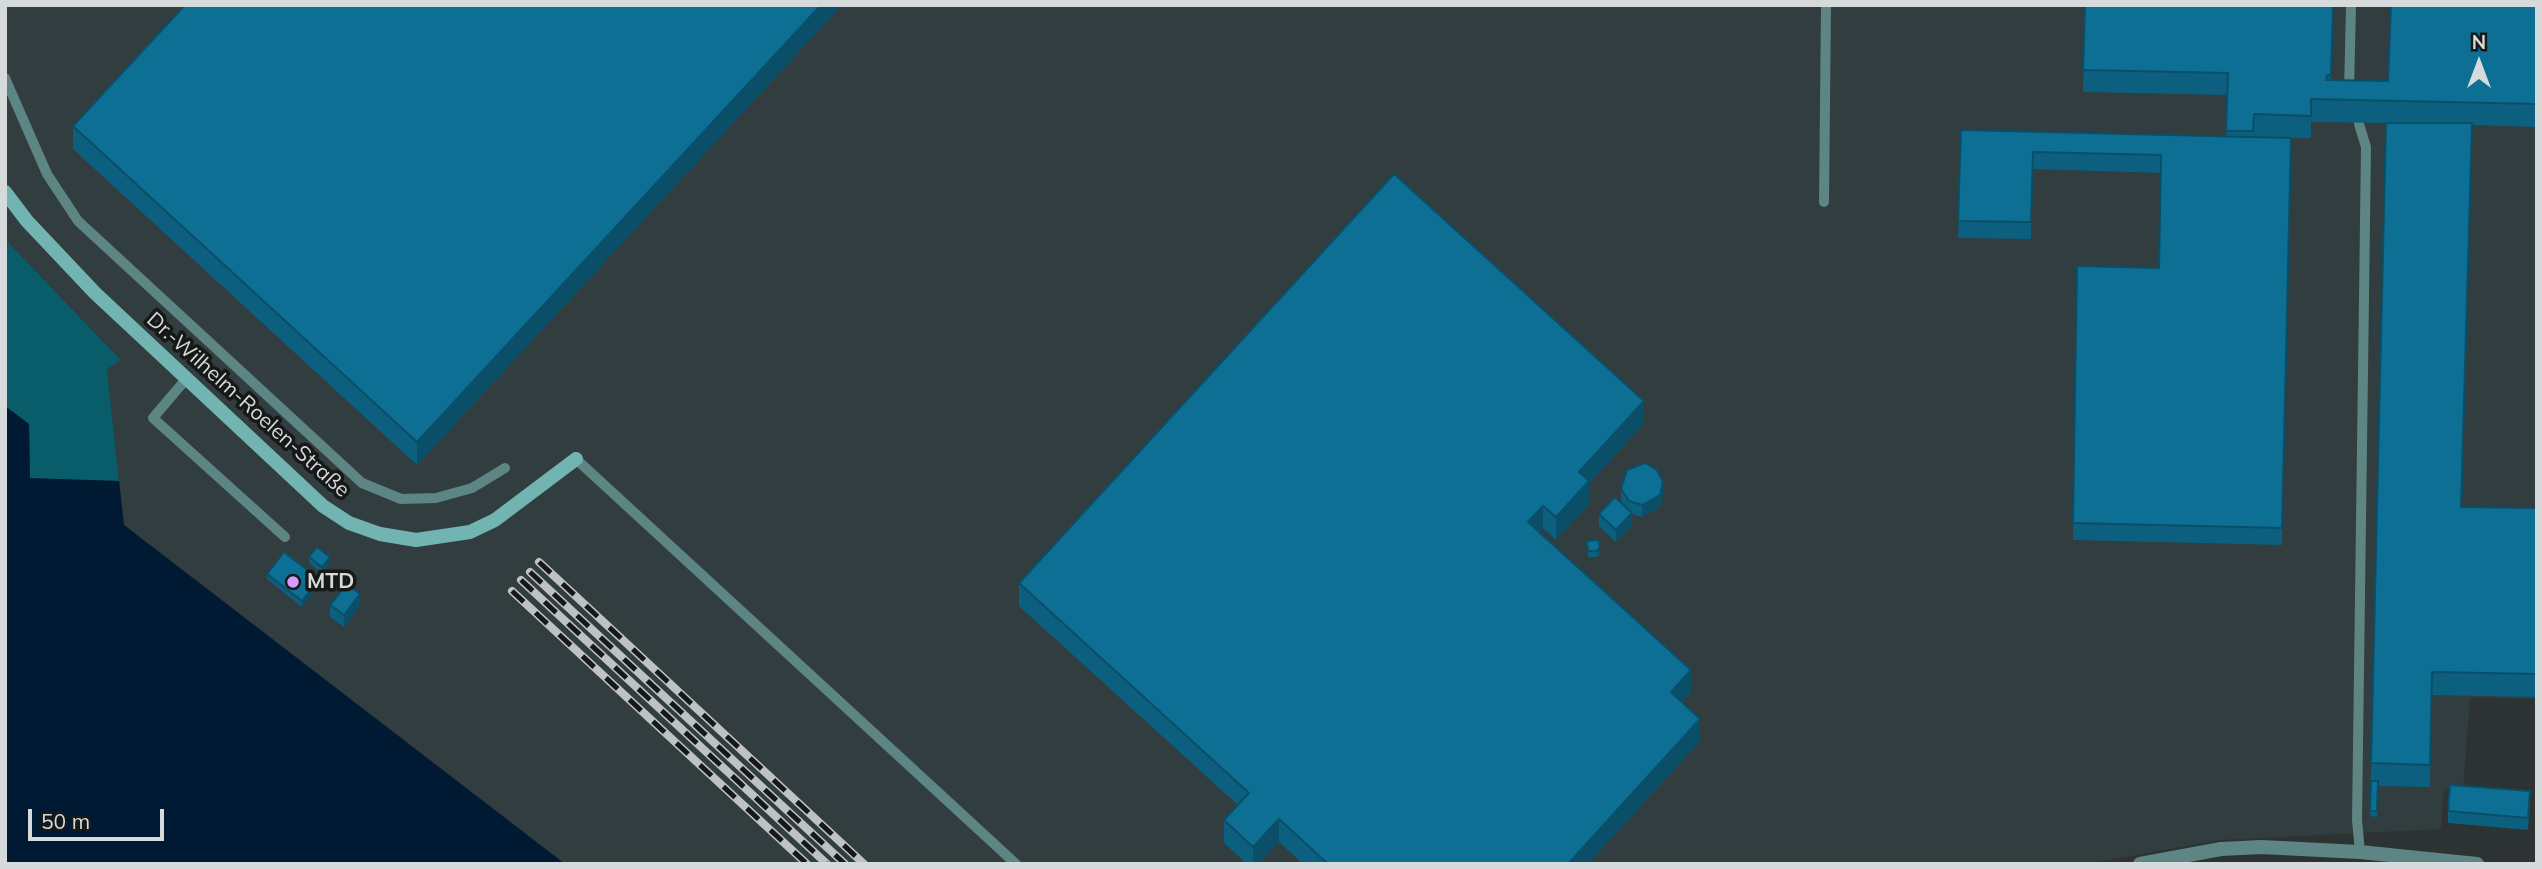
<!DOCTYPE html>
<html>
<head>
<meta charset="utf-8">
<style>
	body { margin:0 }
	#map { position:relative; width:2542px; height:869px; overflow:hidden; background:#2d3232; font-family:Mulish,sans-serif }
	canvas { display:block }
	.frame { position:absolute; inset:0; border:7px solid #d7dada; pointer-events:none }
	.north { position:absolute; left:2444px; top:28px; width:70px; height:70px; -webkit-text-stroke:5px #171919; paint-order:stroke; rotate:0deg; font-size:19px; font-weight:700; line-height:28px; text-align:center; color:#d7dada }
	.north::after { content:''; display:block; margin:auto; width:24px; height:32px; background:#d7dada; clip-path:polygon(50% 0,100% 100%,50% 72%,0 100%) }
	.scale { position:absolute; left:28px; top:809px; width:136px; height:32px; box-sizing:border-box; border:4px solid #d7dada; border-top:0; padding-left:9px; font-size:21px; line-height:24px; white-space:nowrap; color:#d7dada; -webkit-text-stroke:5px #171919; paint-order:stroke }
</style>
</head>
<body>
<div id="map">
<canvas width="2542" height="869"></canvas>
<div class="frame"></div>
<div class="north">N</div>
<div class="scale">50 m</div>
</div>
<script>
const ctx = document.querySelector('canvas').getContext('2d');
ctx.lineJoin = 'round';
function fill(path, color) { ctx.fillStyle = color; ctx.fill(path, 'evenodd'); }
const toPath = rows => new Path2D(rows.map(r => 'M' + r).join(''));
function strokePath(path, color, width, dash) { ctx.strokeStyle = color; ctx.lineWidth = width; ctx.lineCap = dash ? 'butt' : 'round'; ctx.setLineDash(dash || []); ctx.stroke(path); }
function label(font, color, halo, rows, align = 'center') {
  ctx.font = font + ' Mulish,sans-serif'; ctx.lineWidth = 7; ctx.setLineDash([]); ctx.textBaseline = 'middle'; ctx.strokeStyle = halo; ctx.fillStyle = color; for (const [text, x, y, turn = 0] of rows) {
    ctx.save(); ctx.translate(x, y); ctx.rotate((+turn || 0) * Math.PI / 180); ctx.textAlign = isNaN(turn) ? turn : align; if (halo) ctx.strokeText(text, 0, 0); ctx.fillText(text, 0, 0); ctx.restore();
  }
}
const built = toPath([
	[5,5,2537,5,2537,699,2470,698,2463,790,2444,789,2441,829,2220,840,2086,864,565,864,124,525,107,369,121,359,5,239]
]);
const green = toPath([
	[5,239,121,360,107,369,119,481,30,479,29,424,5,406]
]);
const water = toPath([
	[5,406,29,424,30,478,119,481,124,525,565,864,5,864]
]);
const lane = toPath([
	[5,78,47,174,78,221,362,483,401,499,436,498,472,488,505,468],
	[2349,92,2351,5],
	[2359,124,2366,147,2357,820,2360,852],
	[1824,202,1826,5],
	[187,378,153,418,285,537],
	[576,459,1016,864]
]);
const street = toPath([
	[2140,864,2221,849,2261,847,2360,852,2477,864]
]);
const secondary = toPath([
	[5,192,27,221,95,293,323,506,349,523,380,534,416,540,470,532,495,520,576,459]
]);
const rail = toPath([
	[539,562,864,864],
	[530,572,845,864],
	[521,580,827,864],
	[512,591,807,864]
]);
const wall = toPath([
	[842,5,417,465,73,149,73,126],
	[2085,5,2333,5,2331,80,2388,81,2537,5,2537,127,2472,125,2462,507,2537,508,2537,697,2432,695,2430,787,2378,786,2377,817,2370,816,2386,123,2311,122,2311,138,2291,138,2282,545,2073,540,2077,266,2159,268,2161,173,2033,169,2031,239,1958,238,1961,130,2226,136,2227,95,2083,92],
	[1644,423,1589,484,1589,504,1556,540,1543,528,1539,532,1691,693,1683,702,1700,741,1588,864,1303,864,1279,842,1259,864,1247,864,1224,843,1224,820,1238,805,1019,606,1019,583],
	[1621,489,1663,494,1660,507,1642,517,1632,514,1632,525,1616,542,1599,526,1599,514,1625,507,1621,501],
	[1587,541,1600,553,1597,557,1588,557],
	[309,557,330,563,322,573,309,563],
	[267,574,319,585,302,607,267,579],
	[330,605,360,606,344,627,330,617],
	[2530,803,2528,830,2448,823,2448,811]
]);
const shadedWall = toPath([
	[821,5,842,5,417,465,417,442],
	[2472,123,2472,146,2461,529,2461,507],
	[1644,401,1644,423,1589,484,1589,504,1556,540,1556,517,1579,472],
	[1663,482,1663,494,1660,507,1642,517,1642,505],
	[1543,506,1543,528,1528,544,1528,522],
	[1632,513,1632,525,1616,542,1616,530],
	[330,557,330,563,322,573,322,567],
	[319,579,319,585,302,607,302,601],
	[360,594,360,606,344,627,344,615],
	[1691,670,1691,693,1671,715,1671,692],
	[1700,719,1700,741,1588,864,1568,864],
	[1279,819,1279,842,1259,864,1253,864,1253,847]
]);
const building = toPath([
	[185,5,821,5,417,442,73,126,185,5],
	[2085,5,2333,5,2331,75,2327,75,2326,80,2388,81,2391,5,2537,5,2537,104,2311,99,2311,116,2254,114,2253,131,2226,131,2228,73,2083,70,2085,5],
	[2386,123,2472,123,2461,507,2537,508,2537,674,2432,672,2430,765,2371,763,2386,123],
	[1961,130,2291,138,2282,528,2073,523,2077,266,2159,268,2161,155,2033,152,2031,222,1958,221,1961,130],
	[1394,174,1644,401,1579,472,1589,481,1556,517,1543,506,1528,522,1691,670,1671,692,1700,719,1568,864,1328,864,1279,819,1253,847,1224,820,1249,793,1019,583,1394,174],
	[1645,463,1657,470,1663,482,1660,495,1642,505,1629,501,1621,489,1627,470,1645,463],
	[1615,497,1632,513,1616,530,1599,514,1615,497],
	[1598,540,1600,547,1597,551,1588,551,1587,541,1598,540],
	[317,547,330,557,322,567,309,557,317,547],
	[284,552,319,579,302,601,267,574,284,552],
	[347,584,360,594,344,615,330,605,347,584],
	[2371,781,2378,781,2377,811,2370,811,2371,781],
	[2450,785,2530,791,2528,818,2448,811,2450,785]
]);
const markers = [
	[293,582,7,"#d29cfd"]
];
const streetNames = [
	["Dr.-Wilhelm-Roelen-Straße",248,405,42]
];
const poiNames = [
	["MTD",307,582]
];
fill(built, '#313d3f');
fill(green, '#095d6b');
fill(water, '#011a34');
strokePath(lane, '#5c8583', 10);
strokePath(street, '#5c8583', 14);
strokePath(secondary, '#72b4b2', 14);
strokePath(rail, '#bfc2c2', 8);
strokePath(rail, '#171919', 5, [16]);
fill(wall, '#0c5f7f');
fill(shadedWall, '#0a4e68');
fill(building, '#0e6f94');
strokePath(building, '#0a4e68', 2);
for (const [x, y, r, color] of markers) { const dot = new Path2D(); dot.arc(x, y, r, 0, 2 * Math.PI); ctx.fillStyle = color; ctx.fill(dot); strokePath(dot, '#171919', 2.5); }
label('21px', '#d7dada', '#171919', streetNames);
label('bold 21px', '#d7dada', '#171919', poiNames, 'left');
</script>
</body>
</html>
